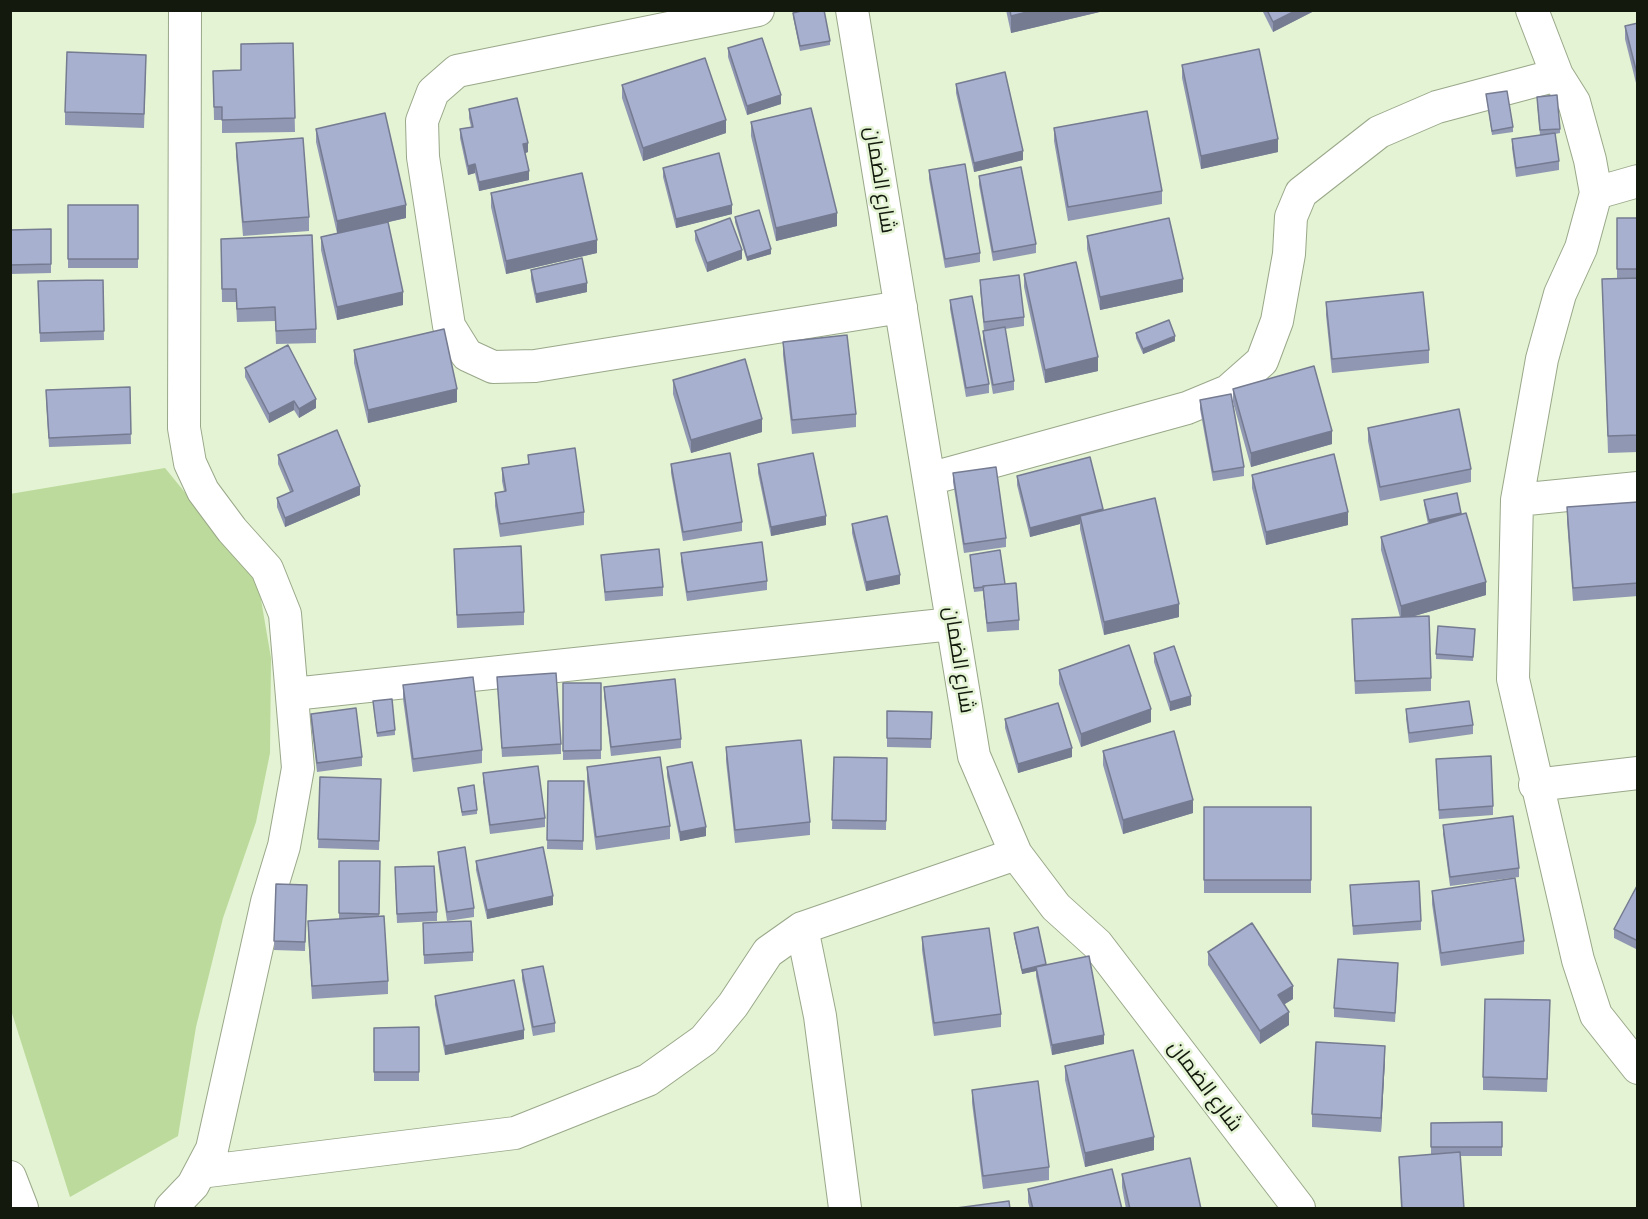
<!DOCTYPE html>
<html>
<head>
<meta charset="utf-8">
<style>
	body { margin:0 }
	#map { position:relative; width:1648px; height:1219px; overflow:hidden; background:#e3f3d3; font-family:"Alegreya Sans",sans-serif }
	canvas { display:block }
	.frame { position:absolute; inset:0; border:12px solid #13190d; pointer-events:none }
</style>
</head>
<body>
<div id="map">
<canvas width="1648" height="1219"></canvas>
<div class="frame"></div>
</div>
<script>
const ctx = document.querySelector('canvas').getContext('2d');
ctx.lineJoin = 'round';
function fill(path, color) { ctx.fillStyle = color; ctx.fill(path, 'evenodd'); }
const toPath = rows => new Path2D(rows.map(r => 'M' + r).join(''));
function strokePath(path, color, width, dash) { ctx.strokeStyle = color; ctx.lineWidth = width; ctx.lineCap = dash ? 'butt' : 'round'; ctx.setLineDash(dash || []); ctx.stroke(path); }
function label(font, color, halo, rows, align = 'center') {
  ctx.font = font + ' "Alegreya Sans",Cairo,sans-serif'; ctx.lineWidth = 5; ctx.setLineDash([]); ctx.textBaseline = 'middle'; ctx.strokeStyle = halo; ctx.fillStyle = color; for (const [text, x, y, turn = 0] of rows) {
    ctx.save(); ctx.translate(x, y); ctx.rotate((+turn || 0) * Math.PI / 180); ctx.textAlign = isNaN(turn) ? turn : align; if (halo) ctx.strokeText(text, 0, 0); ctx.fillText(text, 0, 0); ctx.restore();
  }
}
const green = toPath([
	[165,468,258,582,271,658,270,753,256,822,223,918,196,1027,178,1136,70,1197,11,1010,10,494]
]);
const minor = toPath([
	[758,10,457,71,433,92,422,121,423,157,449,326,467,355,493,367,535,366,901,307],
	[852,10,974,756,1016,854,1056,907,1097,944,1299,1208],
	[1532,10,1557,75,1574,102,1590,160,1596,193,1581,248,1560,294,1542,359,1517,500,1513,679,1578,960,1596,1015,1638,1068],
	[1596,193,1638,181],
	[929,479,1187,408,1228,391,1262,361,1277,321,1289,254,1291,217,1301,193,1379,132,1437,107,1557,75],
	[1517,500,1638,488],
	[293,694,952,624],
	[1535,785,1638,773],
	[802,928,820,1016,845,1208],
	[200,1172,515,1133,648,1080,704,1040,733,1005,768,952,802,928,1016,854],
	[10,1177,22,1208],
	[171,1208,193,1185,212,1149,267,902,284,846,298,768,285,614,267,569,232,530,203,491,190,463,184,428,185,10]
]);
const wall = toPath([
	[1006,10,1108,10,1011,33],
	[1262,10,1316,10,1273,32],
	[793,13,830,41,830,45,800,51,793,17],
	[1638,23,1638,91,1625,39,1625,26],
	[293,43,295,132,222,133,222,120,214,120,213,71,241,70],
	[728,48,781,104,747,115,728,57],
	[1182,65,1278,152,1201,169,1182,78],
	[146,68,144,128,65,125,65,112],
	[956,84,1023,160,974,172,956,93],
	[622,85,726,133,643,161,622,98],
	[1486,94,1513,127,1513,132,1492,135],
	[1537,102,1560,129,1560,133,1555,134,1559,161,1559,170,1516,177,1512,148,1512,139,1540,135],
	[469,109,528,152,525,153,529,180,479,191,475,173,468,175,460,138,460,129,471,127,469,118],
	[751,122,837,226,776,241,751,136],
	[1054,128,1162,191,1162,204,1068,221,1054,141],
	[316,129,406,218,388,222,403,305,337,320,321,250,321,237,337,233,316,142],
	[236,143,309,217,309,231,243,236,236,156],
	[663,168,732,214,676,228,663,177],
	[929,170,980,253,980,262,945,268,929,179],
	[979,176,1036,244,1036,253,993,261,979,185],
	[491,193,597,253,506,274,491,207],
	[68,205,138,205,138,268,68,268],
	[735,217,771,254,747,261,735,222],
	[1617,218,1638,218,1638,452,1608,453,1602,279,1617,278],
	[51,229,51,273,10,274,10,230],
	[695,231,742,259,707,272,695,240],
	[1087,236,1183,292,1100,310,1087,249],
	[221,239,316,329,316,343,276,344,275,321,237,322,236,302,222,302],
	[531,270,587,292,536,303,531,279],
	[1024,274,1098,371,1045,383,1024,287],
	[103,280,104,340,40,342,38,281],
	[980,280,1024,317,1024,326,1005,329,1014,381,1014,390,993,394,983,340,983,331,984,331,980,289],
	[950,300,989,384,989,393,966,397,950,309],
	[1326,302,1429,350,1429,363,1332,373,1326,315],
	[1136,333,1175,341,1143,354,1136,338],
	[783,342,856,414,856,427,792,434,783,355],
	[354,350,457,402,368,423,354,363],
	[245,368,316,408,299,418,294,410,269,423,245,377],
	[673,380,762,432,691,453,673,394],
	[130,387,131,444,49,447,46,399],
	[1233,389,1332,444,1251,467,1233,402],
	[1200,400,1244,467,1244,476,1213,481,1200,409],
	[1368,428,1471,469,1471,482,1380,501,1368,441],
	[278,455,360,495,285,527,277,507,277,498,290,492,278,464],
	[528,455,584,512,584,525,500,537,495,506,495,493,504,491,502,481,502,468,528,464],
	[671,464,742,522,742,531,683,541,671,473],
	[758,464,826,525,771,536,758,473],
	[953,473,1006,538,1006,547,964,553,953,482],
	[1252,475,1348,525,1266,545,1252,488],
	[1017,476,1103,510,1179,617,1104,635,1080,529,1080,524,1030,537,1017,485],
	[1424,500,1461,514,1486,595,1411,617,1431,678,1431,691,1355,694,1352,619,1400,617,1381,550,1381,537,1428,524,1424,504],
	[1638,502,1638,596,1573,601,1567,521,1567,507],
	[852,524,900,584,866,591,852,533],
	[454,549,524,612,524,625,457,628],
	[681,553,767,581,767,590,687,601,681,562],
	[601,555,663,587,663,596,605,601],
	[970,555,1005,584,1019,620,1019,630,987,632,983,591,974,592],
	[1475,629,1473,661,1436,659,1436,654],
	[1154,653,1191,705,1170,711,1154,662],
	[1059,670,1151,722,1081,747,1059,684],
	[497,677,561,744,561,754,502,757],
	[563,683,601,683,601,759,563,760],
	[403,685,482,750,482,763,413,772,403,699],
	[604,687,681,739,681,748,611,756,604,696],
	[373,701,395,730,395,735,377,737],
	[1406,709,1473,725,1473,734,1409,743,1406,718],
	[887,711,932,712,931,748,887,747],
	[311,714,362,757,362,766,317,772,311,723],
	[1005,719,1072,757,1018,773,1005,728],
	[726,747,810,822,810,835,735,843,726,761],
	[1103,751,1193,813,1123,834,1103,765],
	[834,757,887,758,886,830,832,829],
	[1436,759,1493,806,1493,815,1439,819],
	[587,767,670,826,670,839,596,850,587,781],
	[667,767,706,836,680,841,667,776],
	[483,773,545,818,545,827,490,834,483,782],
	[320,777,381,779,379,850,318,848],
	[548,781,584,781,583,850,547,849],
	[458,788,477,810,477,814,462,816],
	[1204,807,1311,807,1311,893,1204,893],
	[1443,825,1519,868,1519,877,1450,886,1443,834],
	[438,852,474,908,474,917,447,921,438,861],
	[339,861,380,861,379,916,388,981,388,994,312,999,308,934,308,921,339,919],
	[476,861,553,905,487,919,476,870],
	[395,877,437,912,437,921,397,923],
	[276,884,307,885,305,951,274,950],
	[1638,884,1638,950,1614,938,1614,929],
	[1350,885,1421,921,1421,930,1353,935],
	[1432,891,1524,941,1524,954,1441,966,1432,904],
	[423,923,473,952,473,961,424,964],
	[1014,933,1046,965,1104,1044,1052,1055,1036,976,1036,971,1022,974,1014,937],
	[922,937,1001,1014,1001,1027,934,1036,922,950],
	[1208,952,1293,999,1285,1004,1289,1025,1260,1044,1208,965],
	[522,970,555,1023,555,1032,533,1036,522,979],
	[1398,972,1395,1022,1334,1017,1334,1008],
	[435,996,524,1039,445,1055,435,1005],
	[1550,1013,1547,1092,1483,1090,1483,1077],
	[419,1027,419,1081,374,1081,374,1028],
	[1385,1059,1381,1132,1312,1127,1312,1114],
	[1065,1066,1154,1150,1085,1167,1065,1080],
	[972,1090,1049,1167,1049,1180,983,1189,972,1103],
	[1502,1122,1502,1156,1460,1156,1464,1209,1401,1209,1399,1157,1431,1155,1431,1123],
	[1122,1174,1201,1209,1126,1209,1122,1187],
	[1028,1189,1122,1209,1030,1209,1028,1202]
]);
const shadedWall = toPath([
	[1035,10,1108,10,1011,33,1011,16],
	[1297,10,1316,10,1273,32,1273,22],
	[781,95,781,104,747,115,747,106],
	[726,120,726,133,643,161,643,148],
	[1278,139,1278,152,1201,169,1201,156],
	[528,143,528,152,523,154,523,144],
	[1023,151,1023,160,974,172,974,163],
	[475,164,475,173,468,175,468,166],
	[529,171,529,180,479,191,479,182],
	[406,205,406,218,337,234,337,221],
	[732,205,732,214,676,228,676,219],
	[837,213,837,226,776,241,776,228],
	[597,240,597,253,506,274,506,261],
	[771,249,771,254,747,261,747,257],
	[742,250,742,259,707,272,707,263],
	[1183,279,1183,292,1100,310,1100,297],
	[587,283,587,292,536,303,536,294],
	[403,292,403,305,337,320,337,307],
	[1175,336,1175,341,1143,354,1143,349],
	[1098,357,1098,371,1045,383,1045,370],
	[457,389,457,402,368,423,368,410],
	[316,399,316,408,299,418,299,409],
	[294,401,294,410,269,423,269,414],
	[762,419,762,432,691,453,691,440],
	[1332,431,1332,444,1251,467,1251,453],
	[360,486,360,495,285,527,285,518],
	[1103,509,1103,518,1080,516,1080,524,1030,537,1030,528],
	[1348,512,1348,525,1266,545,1266,532],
	[1461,513,1461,517,1429,525,1429,520],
	[826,516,826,525,771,536,771,527],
	[900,575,900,584,866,591,866,582],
	[1486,582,1486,595,1401,620,1401,606],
	[1179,604,1179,617,1104,635,1104,622],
	[1191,696,1191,705,1170,711,1170,702],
	[1151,709,1151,722,1081,747,1081,734],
	[1072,748,1072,757,1018,773,1018,764],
	[1193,800,1193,813,1123,834,1123,820],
	[706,827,706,836,680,841,680,832],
	[553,896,553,905,487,919,487,910],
	[1046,964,1046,969,1036,967,1036,971,1022,974,1022,970],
	[1293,986,1293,999,1278,1008,1278,995],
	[1289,1012,1289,1025,1260,1044,1260,1031],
	[524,1030,524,1039,445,1055,445,1046],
	[1104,1035,1104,1044,1052,1055,1052,1045],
	[1385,1046,1385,1059,1381,1132,1381,1118],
	[1154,1137,1154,1150,1085,1167,1085,1153]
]);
const building = toPath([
	[805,10,824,10,830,41,800,46,793,13,805,10],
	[1010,10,1035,10,1011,16,1010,10],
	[1267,10,1297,10,1273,22,1267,10],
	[1638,23,1638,78,1625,26,1638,23],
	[762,38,781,95,747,106,728,48,762,38],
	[293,43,295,118,222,120,222,107,214,107,213,71,241,70,241,44,293,43],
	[1259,49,1278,139,1201,156,1182,65,1259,49],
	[67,52,146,55,144,114,65,112,67,52],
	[705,58,726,120,643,148,622,85,705,58],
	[1005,72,1023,151,974,163,956,84,1005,72],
	[1507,91,1513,127,1492,131,1486,94,1507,91],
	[1557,95,1560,129,1540,130,1537,97,1557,95],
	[517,98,528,143,523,144,529,171,479,182,475,164,468,166,460,129,473,127,469,109,517,98],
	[811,108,837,213,776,228,751,122,811,108],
	[1147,111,1162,191,1068,207,1054,128,1147,111],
	[385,113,406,205,337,221,316,129,385,113],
	[1555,133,1559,161,1516,168,1512,139,1555,133],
	[303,138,309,217,243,222,236,143,303,138],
	[719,153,732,205,676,219,663,168,719,153],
	[965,164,980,253,945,259,929,170,965,164],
	[1021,167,1036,244,993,252,979,176,1021,167],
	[582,173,597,240,506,261,491,193,582,173],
	[68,205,138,205,138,259,68,259,68,205],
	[759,210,771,249,747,257,735,217,759,210],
	[730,218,742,250,707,263,695,231,730,218],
	[1169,218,1183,279,1100,297,1087,236,1169,218],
	[1617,218,1638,218,1638,269,1617,269,1617,218],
	[388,222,403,292,337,307,321,237,388,222],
	[51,229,51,264,10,265,10,230,51,229],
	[312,235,316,329,276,331,275,307,237,309,236,289,222,289,221,239,312,235],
	[582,258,587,283,536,294,531,270,582,258],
	[1076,262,1098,357,1045,370,1024,274,1076,262],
	[1019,275,1024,317,984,322,980,280,1019,275],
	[1638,278,1638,435,1608,436,1602,279,1638,278],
	[103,280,104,331,40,333,38,281,103,280],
	[1423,292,1429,350,1332,359,1326,302,1423,292],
	[972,296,989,384,966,388,950,300,972,296],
	[1169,320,1175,336,1143,349,1136,333,1169,320],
	[1005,327,1014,381,993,385,983,331,1005,327],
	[444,329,457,389,368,410,354,350,444,329],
	[847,335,856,414,792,420,783,342,847,335],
	[288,345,316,399,299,409,294,401,269,414,245,368,288,345],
	[745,359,762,419,691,440,673,380,745,359],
	[1314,366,1332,431,1251,453,1233,389,1314,366],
	[130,387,131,434,49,438,46,390,130,387],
	[1231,394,1244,467,1213,472,1200,400,1231,394],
	[1459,409,1471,469,1380,487,1368,428,1459,409],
	[337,430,360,486,285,518,277,498,293,491,278,455,337,430],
	[575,448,584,512,500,524,495,493,506,491,502,468,529,464,528,455,575,448],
	[730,453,742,522,683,532,671,464,730,453],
	[813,453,826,516,771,527,758,464,813,453],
	[1334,454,1348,512,1266,532,1252,475,1334,454],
	[1090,457,1103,509,1030,528,1017,476,1090,457],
	[996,467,1006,538,964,544,953,473,996,467],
	[1457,493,1461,513,1429,520,1424,500,1457,493],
	[1155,498,1179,604,1104,622,1080,516,1155,498],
	[1638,502,1638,583,1573,588,1567,507,1638,502],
	[1466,513,1486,582,1401,606,1381,537,1466,513],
	[887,516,900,575,866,582,852,524,887,516],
	[762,542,767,581,687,592,681,553,762,542],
	[521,546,524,612,457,615,454,549,521,546],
	[659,549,663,587,605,592,601,555,659,549],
	[1000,550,1005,584,983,586,984,587,974,588,970,555,1000,550],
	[1016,583,1019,620,987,623,983,586,1016,583],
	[1429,616,1431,678,1355,681,1352,619,1429,616],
	[1438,626,1475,629,1473,657,1436,654,1438,626],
	[1129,645,1151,709,1081,734,1059,670,1129,645],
	[1174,646,1191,696,1170,702,1154,653,1174,646],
	[556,673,561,744,502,748,497,677,556,673],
	[473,677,482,750,413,759,403,685,473,677],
	[675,679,681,739,611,747,604,687,675,679],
	[563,683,601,683,601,750,563,751,563,683],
	[392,699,395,730,377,733,373,701,392,699],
	[1469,701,1473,725,1409,733,1406,709,1469,701],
	[1058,703,1072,748,1018,764,1005,719,1058,703],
	[356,708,362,757,317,763,311,714,356,708],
	[887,711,932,712,931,739,887,738,887,711],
	[1174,731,1193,800,1123,820,1103,751,1174,731],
	[801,740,810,822,735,830,726,747,801,740],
	[1491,756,1493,806,1439,810,1436,759,1491,756],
	[660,757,670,826,596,837,587,767,660,757],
	[834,757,887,758,886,821,832,820,834,757],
	[692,762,706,827,680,832,667,767,692,762],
	[538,766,545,818,490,825,483,773,538,766],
	[320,777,381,779,379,841,318,839,320,777],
	[548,781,584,781,583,841,547,840,548,781],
	[474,785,477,810,462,812,458,788,474,785],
	[1204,807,1311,807,1311,880,1204,880,1204,807],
	[1513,816,1519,868,1450,877,1443,825,1513,816],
	[465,847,474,908,447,912,438,852,465,847],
	[543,847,553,896,487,910,476,861,543,847],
	[339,861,380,861,379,914,339,913,339,861],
	[434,866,437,912,397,914,395,867,434,866],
	[1515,878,1524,941,1441,953,1432,891,1515,878],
	[1419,881,1421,921,1353,926,1350,885,1419,881],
	[276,884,307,885,305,942,274,941,276,884],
	[1638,884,1638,941,1614,929,1638,884],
	[384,916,388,981,312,986,308,921,384,916],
	[471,921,473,952,424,955,423,923,471,921],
	[1252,923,1293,986,1278,995,1289,1012,1260,1031,1208,952,1252,923],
	[1038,927,1046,964,1022,970,1014,933,1038,927],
	[989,928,1001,1014,934,1023,922,937,989,928],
	[1089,956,1104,1035,1052,1045,1036,967,1089,956],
	[1338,959,1398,963,1395,1013,1334,1008,1338,959],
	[543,966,555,1023,533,1027,522,970,543,966],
	[514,980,524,1030,445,1046,435,996,514,980],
	[1485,999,1550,1000,1547,1079,1483,1077,1485,999],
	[419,1027,419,1072,374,1072,374,1028,419,1027],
	[1316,1042,1385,1046,1381,1118,1312,1114,1316,1042],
	[1133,1050,1154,1137,1085,1153,1065,1066,1133,1050],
	[1038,1081,1049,1167,983,1176,972,1090,1038,1081],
	[1502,1122,1502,1147,1431,1147,1431,1123,1502,1122],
	[1460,1152,1464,1209,1402,1209,1399,1157,1460,1152],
	[1190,1158,1201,1209,1130,1209,1122,1174,1190,1158],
	[1112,1169,1122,1209,1033,1209,1028,1189,1112,1169],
	[1009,1201,1010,1209,949,1209,1009,1201]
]);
const streetNames = [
	["شارع الضمان",880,180,81],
	["شارع الضمان",959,660,81],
	["شارع الضمان",1205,1086,53]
];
fill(green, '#bcda9b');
strokePath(minor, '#9aa88a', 34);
strokePath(minor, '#fff', 32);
fill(wall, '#9097b2');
fill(shadedWall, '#757b91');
fill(building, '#a7b0cf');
strokePath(building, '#757b91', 1.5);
label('21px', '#13190d', '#e3f3d3', streetNames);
</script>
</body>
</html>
